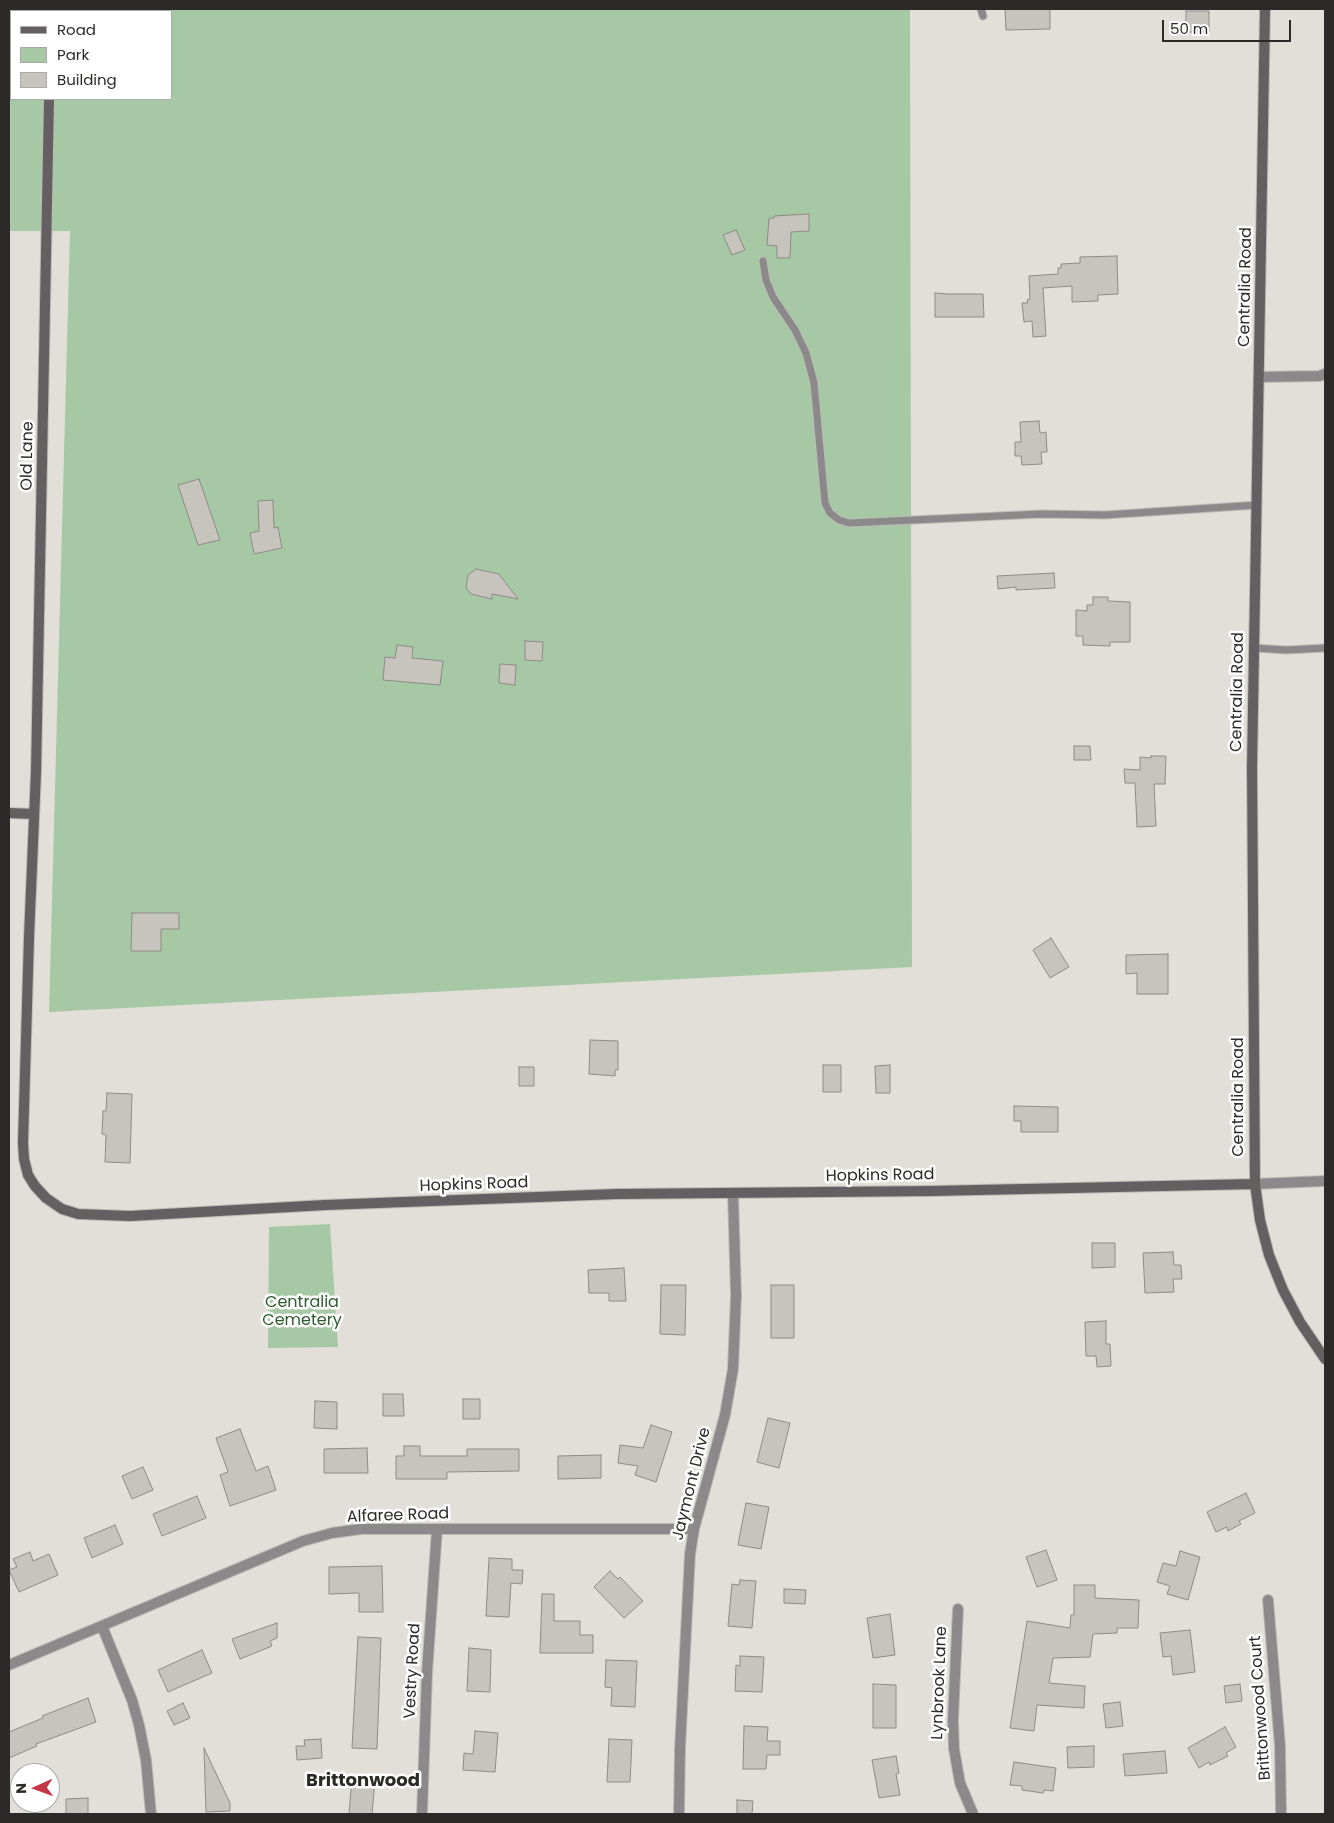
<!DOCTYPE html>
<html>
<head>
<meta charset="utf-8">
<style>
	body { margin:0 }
	#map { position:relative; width:1334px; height:1823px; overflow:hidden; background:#e2dfd9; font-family:Poppins,sans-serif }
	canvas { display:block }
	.frame { position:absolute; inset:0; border:10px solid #2b2a28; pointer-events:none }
	.legend { position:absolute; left:10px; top:10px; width:162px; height:90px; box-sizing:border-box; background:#fff; border:1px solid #aaaaa9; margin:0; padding:6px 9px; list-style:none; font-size:15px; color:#2b2a28 }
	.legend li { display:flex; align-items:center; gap:10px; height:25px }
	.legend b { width:25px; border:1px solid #aaaaa9 }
	.north { position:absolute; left:10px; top:1763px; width:50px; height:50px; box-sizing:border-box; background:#fff; border:1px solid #aaaaa9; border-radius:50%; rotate:268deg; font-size:14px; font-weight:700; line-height:20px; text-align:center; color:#2b2a28 }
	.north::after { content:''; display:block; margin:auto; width:18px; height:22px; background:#c53544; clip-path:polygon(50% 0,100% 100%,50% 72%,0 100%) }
	.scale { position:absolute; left:1162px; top:20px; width:129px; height:22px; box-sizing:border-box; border:2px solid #2b2a28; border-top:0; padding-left:6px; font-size:15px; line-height:18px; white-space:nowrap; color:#2b2a28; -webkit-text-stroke:4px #fff; paint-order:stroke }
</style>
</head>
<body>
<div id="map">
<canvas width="1334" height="1823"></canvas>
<div class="frame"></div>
<ul class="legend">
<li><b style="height:6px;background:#646061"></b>Road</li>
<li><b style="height:14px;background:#a7c8a5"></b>Park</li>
<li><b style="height:14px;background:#c7c4be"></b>Building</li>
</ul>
<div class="north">N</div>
<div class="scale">50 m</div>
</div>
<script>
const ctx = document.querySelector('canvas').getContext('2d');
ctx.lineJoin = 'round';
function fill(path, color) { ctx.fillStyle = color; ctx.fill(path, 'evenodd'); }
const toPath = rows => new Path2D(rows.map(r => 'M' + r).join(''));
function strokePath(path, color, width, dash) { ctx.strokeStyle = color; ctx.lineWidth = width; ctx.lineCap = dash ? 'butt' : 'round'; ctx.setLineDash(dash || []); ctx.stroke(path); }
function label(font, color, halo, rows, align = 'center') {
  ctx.font = font + ' Poppins,sans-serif'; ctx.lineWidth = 5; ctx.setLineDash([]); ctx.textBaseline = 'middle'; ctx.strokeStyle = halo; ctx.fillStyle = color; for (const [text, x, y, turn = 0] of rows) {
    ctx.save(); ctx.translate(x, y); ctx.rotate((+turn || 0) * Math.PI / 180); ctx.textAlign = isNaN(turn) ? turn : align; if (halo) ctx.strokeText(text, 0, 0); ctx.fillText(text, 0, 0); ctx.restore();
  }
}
const green = toPath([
	[9,9,910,9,912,967,49,1012,70,231,9,231],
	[11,11,171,11,171,99,11,99],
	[330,1224,338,1347,268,1348,269,1227]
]);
const building = toPath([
	[1005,9,1050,9,1050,29,1006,30,1005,9],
	[1186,11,1209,11,1209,32,1186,32,1186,11],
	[809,214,809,231,791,232,790,258,777,258,777,246,767,245,769,218,774,218,774,216,809,214],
	[736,230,745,250,732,255,723,235,736,230],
	[1117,256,1118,294,1098,295,1098,301,1072,302,1072,286,1043,288,1046,336,1033,337,1032,321,1024,322,1022,303,1028,303,1027,300,1030,299,1029,276,1058,274,1058,268,1061,268,1061,264,1080,263,1080,257,1117,256],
	[935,293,948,294,983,294,984,317,935,317,935,293],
	[1039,421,1040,433,1046,432,1047,452,1041,452,1042,464,1022,465,1021,456,1015,456,1015,442,1021,442,1020,422,1039,421],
	[199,479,220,540,198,545,178,485,199,479],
	[273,500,274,528,278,527,282,548,254,554,250,533,259,531,258,501,273,500],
	[476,569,499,574,518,599,492,594,492,599,471,594,466,588,468,575,476,569],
	[1054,573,1055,588,1016,590,1016,587,998,589,997,576,1054,573],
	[1093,597,1108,597,1108,601,1130,602,1130,642,1110,642,1110,646,1083,645,1083,636,1076,636,1076,610,1087,611,1087,605,1093,605,1093,597],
	[525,641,543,642,542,661,525,660,525,641],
	[397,645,413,647,412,658,443,661,440,685,383,680,385,657,395,658,397,645],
	[500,664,516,665,515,685,499,683,500,664],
	[1074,746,1090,746,1091,760,1074,760,1074,746],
	[1151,756,1166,756,1165,784,1154,784,1156,826,1137,827,1135,783,1125,783,1124,769,1140,770,1140,757,1151,758,1151,756],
	[132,913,179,913,179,929,161,929,161,951,131,951,132,913],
	[1051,938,1069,967,1050,978,1033,950,1051,938],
	[1168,954,1168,994,1137,994,1137,973,1126,974,1126,955,1168,954],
	[590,1040,618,1041,618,1070,615,1070,615,1076,589,1074,590,1040],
	[823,1065,841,1065,841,1092,823,1092,823,1065],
	[890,1065,890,1093,876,1093,875,1066,890,1065],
	[519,1067,534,1067,534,1086,519,1086,519,1067],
	[107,1093,132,1094,130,1163,105,1162,106,1135,102,1134,103,1111,106,1111,107,1093],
	[1014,1106,1058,1107,1058,1132,1021,1132,1021,1121,1014,1121,1014,1106],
	[1092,1243,1115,1243,1115,1267,1092,1268,1092,1243],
	[1173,1252,1174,1265,1181,1265,1182,1279,1173,1279,1174,1292,1145,1293,1143,1253,1173,1252],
	[624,1268,626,1301,609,1301,609,1293,589,1293,588,1270,624,1268],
	[661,1285,686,1285,685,1335,660,1334,661,1285],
	[771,1285,794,1285,794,1338,771,1338,771,1285],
	[1106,1321,1106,1344,1110,1344,1111,1366,1097,1367,1096,1356,1086,1356,1085,1322,1106,1321],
	[383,1394,403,1394,404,1416,383,1416,383,1394],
	[463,1399,480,1399,480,1419,463,1419,463,1399],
	[315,1401,337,1402,337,1429,314,1428,315,1401],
	[768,1418,790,1423,779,1468,757,1462,768,1418],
	[651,1425,672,1432,656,1482,635,1475,638,1466,618,1463,620,1445,643,1448,651,1425],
	[240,1429,256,1471,268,1466,276,1490,230,1506,220,1475,228,1472,216,1438,240,1429],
	[404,1446,420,1446,420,1456,467,1456,467,1449,519,1449,519,1471,447,1472,447,1479,396,1479,396,1456,404,1456,404,1446],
	[367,1448,368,1473,324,1473,324,1449,367,1448],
	[601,1455,601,1478,558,1479,558,1456,601,1455],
	[143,1467,153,1490,132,1499,122,1476,143,1467],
	[1246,1493,1255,1513,1239,1521,1241,1524,1228,1531,1227,1527,1216,1532,1207,1512,1246,1493],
	[197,1496,206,1518,162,1536,153,1514,197,1496],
	[746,1503,769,1507,761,1549,738,1545,746,1503],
	[115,1525,123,1544,92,1558,84,1538,115,1525],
	[1046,1550,1057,1580,1037,1587,1026,1557,1046,1550],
	[1180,1551,1200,1557,1188,1600,1167,1594,1170,1586,1157,1582,1163,1563,1176,1566,1180,1551],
	[30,1552,33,1561,49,1554,58,1575,19,1592,9,1570,17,1567,13,1559,30,1552],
	[489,1558,512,1559,512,1570,523,1570,522,1584,511,1583,509,1617,486,1616,489,1558],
	[382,1566,383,1612,359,1612,359,1593,329,1594,329,1567,382,1566],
	[610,1571,618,1579,620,1577,643,1601,624,1618,594,1587,610,1571],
	[740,1580,756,1581,752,1628,728,1626,732,1584,739,1585,740,1580],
	[1074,1585,1095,1585,1095,1598,1139,1600,1138,1628,1117,1628,1117,1633,1093,1634,1090,1657,1053,1658,1049,1683,1085,1686,1084,1708,1037,1705,1034,1731,1010,1728,1027,1621,1070,1628,1071,1615,1074,1615,1074,1585],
	[784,1589,806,1590,805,1604,784,1603,784,1589],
	[542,1594,554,1594,554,1621,580,1621,580,1635,593,1635,593,1653,540,1653,542,1594],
	[890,1614,895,1655,873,1658,867,1618,890,1614],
	[277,1623,277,1638,270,1641,272,1646,240,1659,232,1639,277,1623],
	[1190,1630,1195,1672,1173,1675,1171,1656,1163,1657,1160,1633,1190,1630],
	[358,1637,381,1638,377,1749,352,1748,358,1637],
	[469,1648,491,1650,490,1692,467,1691,469,1648],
	[202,1650,212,1673,168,1692,158,1670,202,1650],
	[740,1656,764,1657,762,1692,735,1691,736,1665,740,1666,740,1656],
	[606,1660,637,1661,635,1707,611,1706,612,1688,605,1687,606,1660],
	[873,1684,896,1685,896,1728,873,1728,873,1684],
	[1240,1684,1242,1701,1226,1703,1224,1686,1240,1684],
	[88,1698,96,1722,36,1744,37,1746,9,1758,9,1732,43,1718,42,1716,88,1698],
	[1120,1702,1123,1726,1106,1728,1103,1704,1120,1702],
	[183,1703,190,1718,174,1725,167,1711,183,1703],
	[744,1726,768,1727,767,1741,780,1741,780,1755,767,1755,766,1769,743,1769,744,1726],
	[1225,1727,1236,1747,1226,1753,1228,1756,1210,1765,1209,1762,1199,1768,1188,1748,1225,1727],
	[475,1731,498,1733,495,1772,463,1770,464,1753,473,1754,475,1731],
	[321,1739,322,1758,297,1760,296,1746,305,1746,304,1740,321,1739],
	[609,1739,632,1740,630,1782,607,1782,609,1739],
	[1094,1746,1094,1767,1068,1768,1067,1747,1094,1746],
	[204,1748,230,1803,230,1811,206,1812,204,1748],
	[1165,1751,1167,1773,1125,1776,1123,1754,1165,1751],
	[896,1756,899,1773,896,1774,900,1795,879,1798,872,1760,896,1756],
	[1014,1762,1056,1768,1053,1791,1044,1790,1043,1793,1022,1790,1022,1786,1010,1785,1014,1762],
	[352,1778,375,1780,372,1814,349,1814,352,1778],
	[88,1798,88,1814,66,1814,66,1799,88,1798],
	[737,1800,753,1801,752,1814,737,1814,737,1800]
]);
const lane = toPath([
	[981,9,983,16],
	[763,261,766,280,773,297,795,330,806,353,814,383,825,503,830,513,839,520,849,523,1041,514,1105,515,1257,505],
	[1254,648,1287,650,1325,648]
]);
const street = toPath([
	[1259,377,1319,376,1325,374],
	[1255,1184,1325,1181],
	[1268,1600,1280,1746,1281,1814],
	[958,1609,953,1720,954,1749,960,1783,973,1814],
	[102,1626,132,1700,139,1725,146,1760,151,1814],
	[9,1665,303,1541,332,1533,361,1529,694,1529],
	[422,1814,427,1673,437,1529],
	[679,1814,680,1748,690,1554,694,1529,725,1415,733,1369,736,1296,733,1193]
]);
const secondary = toPath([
	[49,9,49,11],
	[1265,9,1252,767,1255,1184,1260,1220,1269,1255,1283,1290,1300,1322,1325,1359],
	[49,99,36,772,29,937,23,1143,24,1159,28,1175,35,1186,46,1198,62,1209,78,1214,130,1216,325,1205,617,1194,931,1191,1255,1184],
	[9,813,34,814]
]);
const streetNames = [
	["Centralia Road",1246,287,-89],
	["Old Lane",28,456,-89],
	["Centralia Road",1238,692,-89],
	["Centralia Road",1239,1097,-90],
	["Hopkins Road",880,1176,-1],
	["Hopkins Road",474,1185,-2],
	["Jaymont Drive",692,1484,-76],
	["Alfaree Road",398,1516,-2],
	["Vestry Road",413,1671,-87],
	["Lynbrook Lane",940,1683,-88],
	["Brittonwood Court",1261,1708,-94]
];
const parkNames = [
	["Centralia",302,1303],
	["Cemetery",302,1321]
];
const neighbourhoodNames = [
	["Brittonwood",363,1781]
];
fill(green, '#a7c8a5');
fill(building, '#c7c4be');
strokePath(building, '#8e8b86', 1);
strokePath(lane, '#bdbbb6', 9);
strokePath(street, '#bdbbb6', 12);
strokePath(secondary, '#bdbbb6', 12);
strokePath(lane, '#8c898a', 7);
strokePath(street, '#8c898a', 10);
strokePath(secondary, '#646061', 10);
label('16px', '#2b2a28', '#fff', streetNames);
label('16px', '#2d5c2c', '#fff', parkNames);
label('bold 18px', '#2b2a28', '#fff', neighbourhoodNames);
</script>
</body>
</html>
